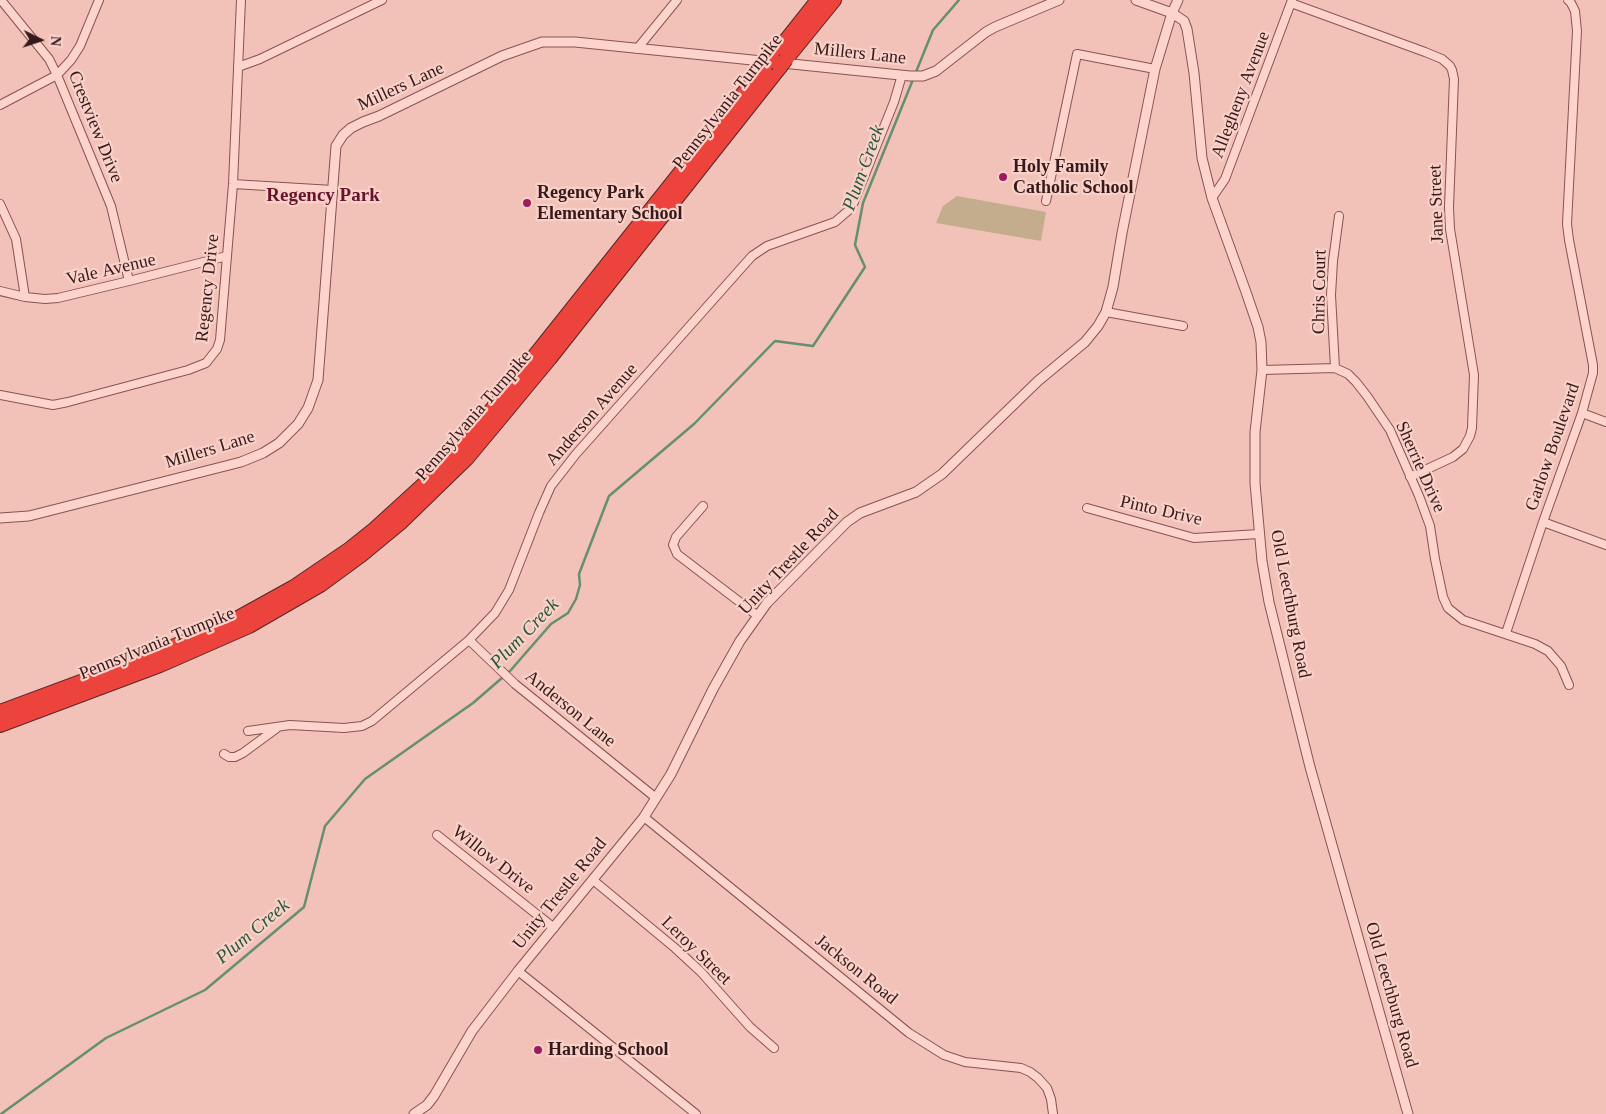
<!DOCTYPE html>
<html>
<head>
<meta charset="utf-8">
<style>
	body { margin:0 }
	#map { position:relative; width:1606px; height:1114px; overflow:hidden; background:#f2c2b8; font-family:Georgia,serif }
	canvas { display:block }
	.north { position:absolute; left:15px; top:15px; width:50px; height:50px; -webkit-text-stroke:4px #f9d1c8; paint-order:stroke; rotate:94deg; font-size:14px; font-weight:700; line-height:20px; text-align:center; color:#36191a }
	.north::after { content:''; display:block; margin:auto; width:18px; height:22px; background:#36191a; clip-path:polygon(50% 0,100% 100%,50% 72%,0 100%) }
</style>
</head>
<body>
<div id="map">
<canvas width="1606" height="1114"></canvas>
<div class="north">N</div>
</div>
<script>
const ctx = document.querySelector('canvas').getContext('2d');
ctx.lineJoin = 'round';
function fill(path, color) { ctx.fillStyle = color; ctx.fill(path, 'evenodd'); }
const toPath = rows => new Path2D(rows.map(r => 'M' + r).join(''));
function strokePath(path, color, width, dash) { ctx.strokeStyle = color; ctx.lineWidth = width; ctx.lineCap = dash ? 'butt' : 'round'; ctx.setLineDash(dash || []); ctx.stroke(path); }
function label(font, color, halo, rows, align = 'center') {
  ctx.font = font + ' Georgia,serif'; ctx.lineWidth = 4.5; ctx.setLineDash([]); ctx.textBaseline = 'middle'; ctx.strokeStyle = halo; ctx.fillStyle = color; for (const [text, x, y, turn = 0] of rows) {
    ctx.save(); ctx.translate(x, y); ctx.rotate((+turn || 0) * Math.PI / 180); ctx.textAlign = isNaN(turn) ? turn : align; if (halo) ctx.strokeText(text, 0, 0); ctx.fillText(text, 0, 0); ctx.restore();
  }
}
const cemetery = toPath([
	[957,196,1046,212,1041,241,936,223,943,206]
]);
const stream = toPath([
	[1,1114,106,1038,205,990,304,907,325,826,365,779,473,703,510,671,551,624,568,613,576,599,580,585,579,574,609,496,694,424,775,341,813,346,865,267,855,245,863,203,933,30,959,0]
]);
const minor = toPath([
	[1,0,49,59,57,75,111,206,129,281],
	[1291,3,1425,52,1442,59,1450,66,1452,70,1454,79,1449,207,1450,229,1474,375,1472,428,1470,436,1463,449,1453,457,1410,477],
	[637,49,677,0],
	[238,67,260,59,382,0],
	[0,105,57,75,71,60,80,46,99,0],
	[233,184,333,190],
	[1212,198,1225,179,1292,0],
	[1046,201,1077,54,1155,69],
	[0,204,16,239,25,297],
	[0,291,25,297,45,299,58,298,129,281,227,256],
	[1106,312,1183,326],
	[1335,368,1331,295,1333,261,1339,216],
	[1262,370,1335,368,1348,374,1356,382,1367,396,1390,430,1419,496,1430,526,1435,559,1443,597,1448,608,1463,620,1535,644,1548,651,1561,666,1569,685],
	[0,395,53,405,68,402,188,370,206,363,217,349,220,340,233,184,241,0],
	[1582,413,1606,422],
	[703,506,676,537,673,545,675,549,677,554,758,616],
	[1087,508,1194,538,1259,534],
	[1543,522,1606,545],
	[1506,633,1543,522,1582,413,1593,373,1593,365,1569,240,1567,224,1577,31,1575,11,1571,3,1568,0],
	[469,640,515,684,656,798],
	[248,731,290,725,344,728,362,726,372,721,469,640,495,613,509,590,539,513,551,486,576,454,752,256,767,246,835,222,849,210,854,202,894,102,902,75],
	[224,754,229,757,235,757,243,753,277,728],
	[644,817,909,1033,944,1055,965,1062,1021,1068,1030,1072,1038,1078,1047,1088,1051,1099,1053,1114],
	[437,835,554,928],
	[593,880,675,948,701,972,750,1027,774,1048],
	[518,971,696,1114]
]);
const tertiary = toPath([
	[1136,0,1172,13,1184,21,1187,29,1194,73,1202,158,1212,198,1246,292,1258,327,1261,342,1262,370,1255,432,1255,483,1262,561,1269,602,1310,767,1408,1114],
	[0,518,29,516,241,462,263,453,279,443,298,424,308,408,318,380,336,146,343,135,351,128,363,122,379,116,502,56,542,42,575,42,910,76,923,76,936,71,986,32,995,27,1059,0],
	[414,1114,427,1105,434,1096,472,1031,518,971,644,817,671,774,713,689,740,641,767,603,847,522,860,513,916,492,942,474,1038,381,1085,342,1098,326,1106,312,1113,287,1122,233,1155,69,1172,13,1178,0]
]);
const motorway = toPath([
	[772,58,818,0],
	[786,59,834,0],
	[0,712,151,656,229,623,294,587,350,549,375,529,431,478,486,417,766,65],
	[0,725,160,665,249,626,320,585,361,555,401,522,467,458,497,422,550,358,780,67]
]);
const motorwayBridge = toPath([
	[766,65,772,58],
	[780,67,786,59]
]);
const markers = [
	[1003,177,5,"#9d1c60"],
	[527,203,5,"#9d1c60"],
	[538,1050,5,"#9d1c60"]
];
const streetNames = [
	["Millers Lane",860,54,6],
	["Millers Lane",401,87,-25],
	["Allegheny Avenue",1241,95,-69],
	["Pennsylvania Turnpike",728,102,-52],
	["Crestview Drive",95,127,68],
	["Jane Street",1437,204,-92],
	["Vale Avenue",111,270,-13],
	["Regency Drive",208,288,-84],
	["Chris Court",1320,292,-89],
	["Anderson Avenue",592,415,-49],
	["Pennsylvania Turnpike",474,416,-49],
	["Garlow Boulevard",1553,447,-71],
	["Millers Lane",210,450,-17],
	["Sherrie Drive",1420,467,66],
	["Pinto Drive",1161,511,13],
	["Unity Trestle Road",789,562,-47],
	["Old Leechburg Road",1290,604,79],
	["Pennsylvania Turnpike",157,644,-22],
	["Anderson Lane",570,709,39],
	["Willow Drive",493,860,38],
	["Unity Trestle Road",560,894,-51],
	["Leroy Street",696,951,44],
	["Jackson Road",856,970,39],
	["Old Leechburg Road",1391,995,74]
];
const poiNames = [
	["Holy Family",1013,167],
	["Catholic School",1013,188],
	["Regency Park",537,193],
	["Elementary School",537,214],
	["Harding School",548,1050]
];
const waterNames = [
	["Plum Creek",864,168,-70],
	["Plum Creek",525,634,-46],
	["Plum Creek",253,932,-40]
];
const neighbourhoodNames = [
	["Regency Park",323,196]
];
fill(cemetery, '#c3ad8c');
strokePath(stream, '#658f6f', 2.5);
strokePath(minor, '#895252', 10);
strokePath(tertiary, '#895252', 11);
strokePath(motorway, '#55272a', 16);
strokePath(minor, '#fcd4cb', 8);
strokePath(tertiary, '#fcd4cb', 9);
strokePath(motorway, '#ec443d', 14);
strokePath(motorwayBridge, '#55272a', 16, []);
strokePath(motorwayBridge, '#ec443d', 14);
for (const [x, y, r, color] of markers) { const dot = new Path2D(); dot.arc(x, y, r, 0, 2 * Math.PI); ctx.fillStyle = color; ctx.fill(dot); strokePath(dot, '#f9d1c8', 2); }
label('18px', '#36191a', '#f9d1c8', streetNames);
label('bold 18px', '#36191a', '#f9d1c8', poiNames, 'left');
label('italic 19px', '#26573b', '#f9d1c8', waterNames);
label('bold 19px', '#66142e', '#f9d1c8', neighbourhoodNames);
</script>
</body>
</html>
